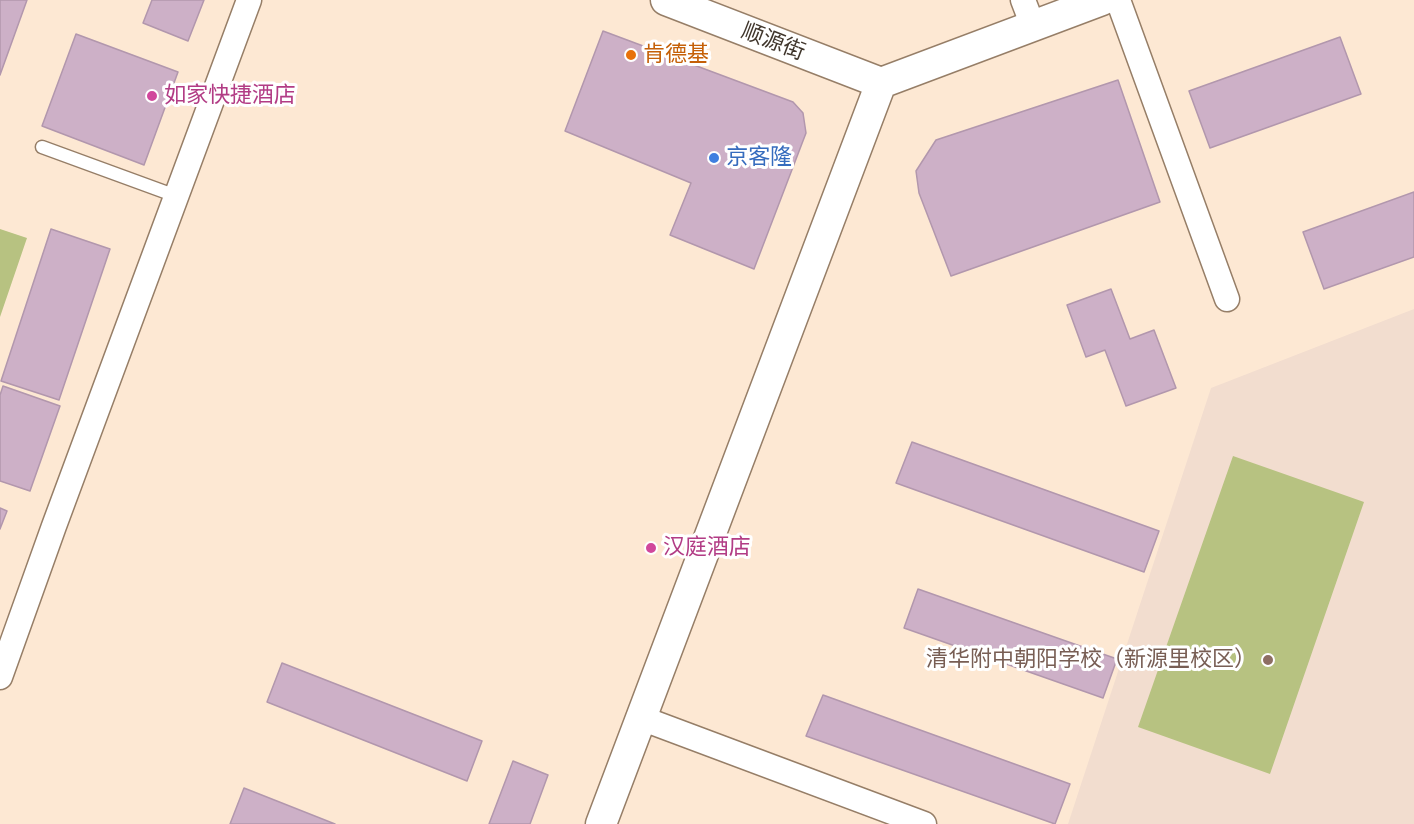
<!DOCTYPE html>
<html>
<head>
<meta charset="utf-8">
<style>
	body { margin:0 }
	canvas { display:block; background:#fde8d3 }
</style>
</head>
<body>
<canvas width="1414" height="824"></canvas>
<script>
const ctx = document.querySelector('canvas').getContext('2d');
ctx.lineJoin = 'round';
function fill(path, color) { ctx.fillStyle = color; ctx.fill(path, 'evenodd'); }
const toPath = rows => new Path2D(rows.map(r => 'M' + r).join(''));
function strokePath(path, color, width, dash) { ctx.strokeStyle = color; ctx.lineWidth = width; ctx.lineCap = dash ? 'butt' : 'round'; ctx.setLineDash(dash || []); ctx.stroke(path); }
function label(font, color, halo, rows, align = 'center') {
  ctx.font = font + ' Figtree,"Noto Sans SC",sans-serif'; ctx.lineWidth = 6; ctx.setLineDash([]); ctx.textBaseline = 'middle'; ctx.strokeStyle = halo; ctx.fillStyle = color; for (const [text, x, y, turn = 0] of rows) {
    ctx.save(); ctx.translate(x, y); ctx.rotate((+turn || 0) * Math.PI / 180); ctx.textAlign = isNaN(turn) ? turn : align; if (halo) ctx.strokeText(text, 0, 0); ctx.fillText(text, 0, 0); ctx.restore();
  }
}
const education = toPath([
	[1414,309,1414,824,1068,824,1211,388]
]);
const green = toPath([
	[0,229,27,238,0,317],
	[1233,456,1364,502,1270,774,1138,727]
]);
const building = toPath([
	[0,0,27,0,0,75,0,0],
	[152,0,204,0,188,41,143,23,152,0],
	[603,31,793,102,803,113,806,133,754,269,670,235,691,183,565,131,603,31],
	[76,34,178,72,144,165,42,126,76,34],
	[1340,37,1361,94,1210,148,1189,91,1340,37],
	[1118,80,1160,202,951,276,919,193,916,171,936,140,1118,80],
	[1414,192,1414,257,1324,289,1303,232,1414,192],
	[51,229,110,249,59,400,1,381,51,229],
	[1111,289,1130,339,1154,330,1176,388,1126,406,1105,350,1086,357,1067,305,1111,289],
	[3,386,60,406,30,491,0,481,0,395,3,386],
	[912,442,1159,531,1144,572,896,483,912,442],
	[0,508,7,511,0,529,0,508],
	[918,589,1117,659,1103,698,904,628,918,589],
	[282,663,482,741,467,781,267,702,282,663],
	[823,695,1070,784,1055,824,806,736,823,695],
	[513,761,548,775,530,824,489,824,513,761],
	[244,788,335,824,230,824,244,788]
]);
const service = toPath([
	[42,147,176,196]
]);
const minor = toPath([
	[1023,0,1033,26],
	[1118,0,1227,299],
	[0,677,54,526,249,0],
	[641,718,924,824]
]);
const tertiary = toPath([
	[666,0,881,83],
	[601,824,881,83,1102,0]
]);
const markers = [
	[631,55,6,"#e8710a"],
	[152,96,6,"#d1479c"],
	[714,158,6,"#3f7fe0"],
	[651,548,6,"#d1479c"],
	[1268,660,6,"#8d6e63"]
];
const streetNames = [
	["顺源街",773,42,21]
];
const foodNames = [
	["肯德基",643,55]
];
const hotelNames = [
	["如家快捷酒店",164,96],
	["汉庭酒店",663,548]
];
const shopNames = [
	["京客隆",726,158]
];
const educationNames = [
	["清华附中朝阳学校（新源里校区）",1256,660]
];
fill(education, '#f2ddcf');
fill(green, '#b7c281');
fill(building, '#cdb0c7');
strokePath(building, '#b297ad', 1.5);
strokePath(service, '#967e67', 15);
strokePath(minor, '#967e67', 27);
strokePath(tertiary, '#967e67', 33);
strokePath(service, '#fff', 12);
strokePath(minor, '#fff', 24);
strokePath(tertiary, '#fff', 30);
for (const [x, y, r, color] of markers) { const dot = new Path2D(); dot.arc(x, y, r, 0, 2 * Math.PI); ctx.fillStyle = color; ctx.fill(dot); strokePath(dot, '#fff', 2); }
label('22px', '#40362c', '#fff', streetNames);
label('22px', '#c56008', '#fff', foodNames, 'left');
label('22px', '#b23c85', '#fff', hotelNames, 'left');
label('22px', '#366cbe', '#fff', shopNames, 'left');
label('22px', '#785e54', '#fff', educationNames, 'right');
</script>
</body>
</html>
